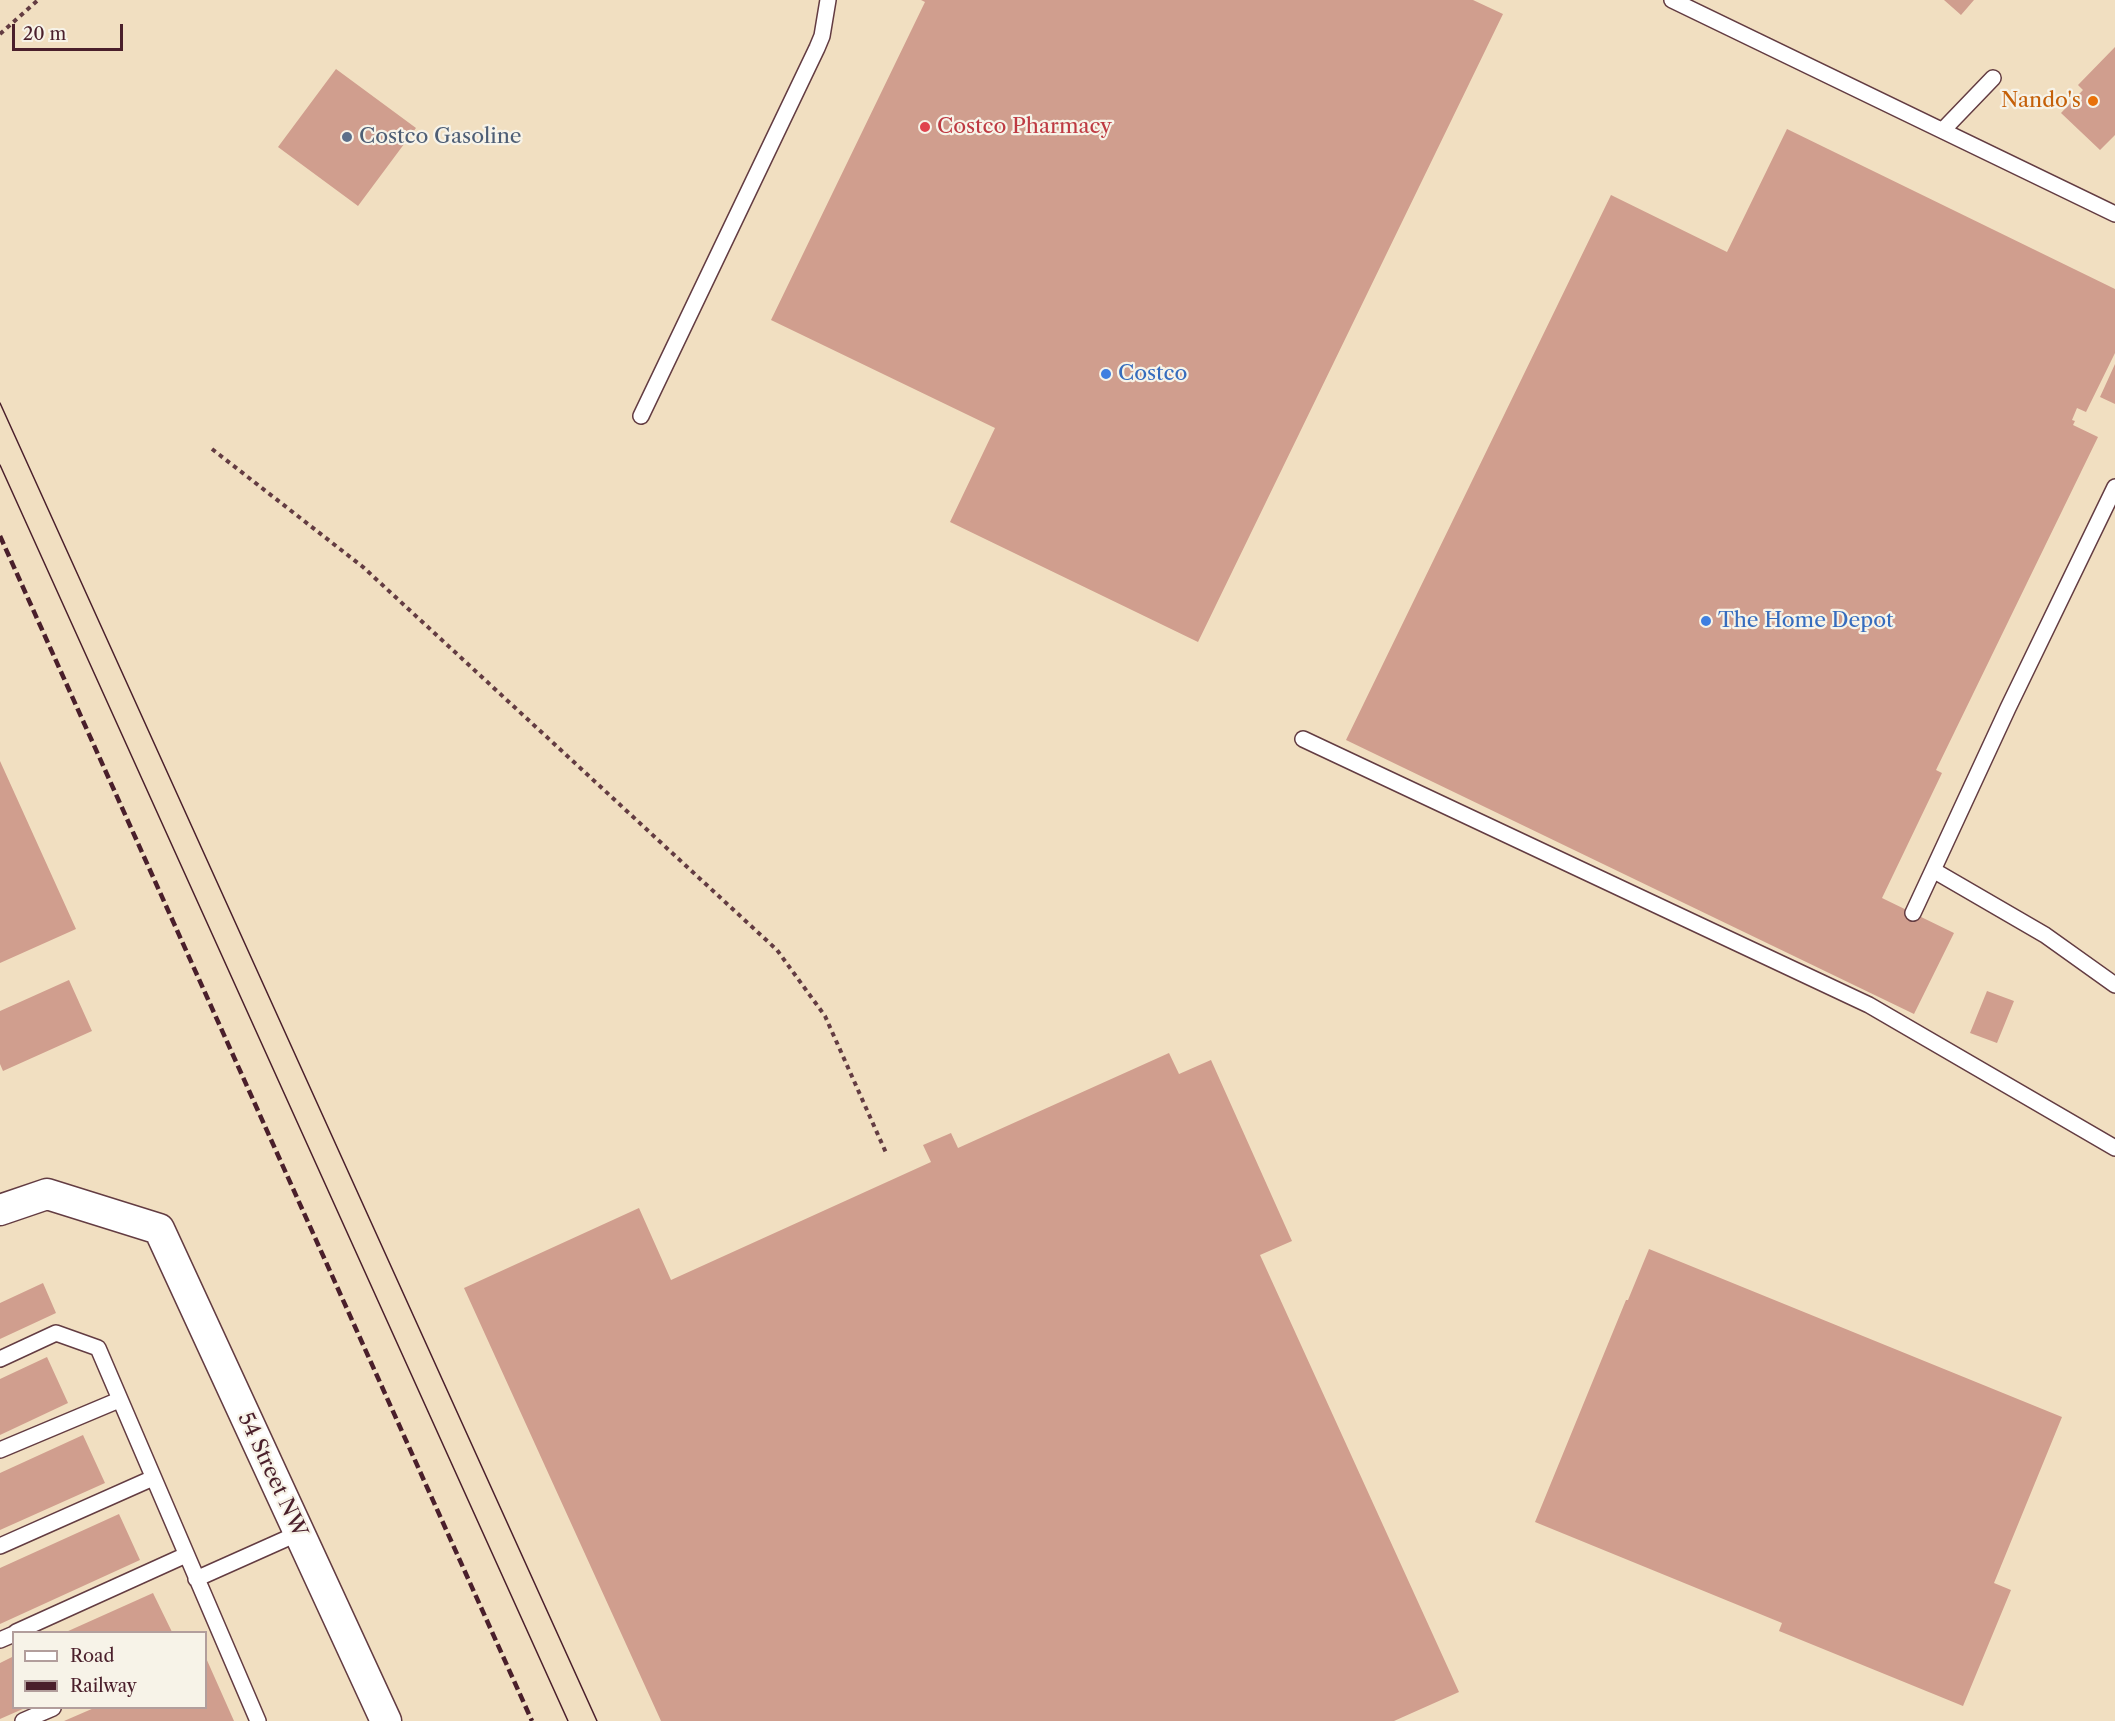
<!DOCTYPE html>
<html>
<head>
<meta charset="utf-8">
<style>
	body { margin:0 }
	#map { position:relative; width:2115px; height:1721px; overflow:hidden; background:#f1dfc1; font-family:"Libre Caslon Text",serif }
	canvas { display:block }
	.legend { position:absolute; left:12px; top:1631px; width:195px; height:78px; box-sizing:border-box; background:#f7f3e8; border:2px solid #b29e9c; margin:0; padding:8px 10px; list-style:none; font-size:18px; color:#4a1f2b }
	.legend li { display:flex; align-items:center; gap:12px; height:30px }
	.legend b { width:30px; border:2px solid #b29e9c }
	.scale { position:absolute; left:12px; top:24px; width:111px; height:27px; box-sizing:border-box; border:3px solid #4a1f2b; border-top:0; padding-left:8px; font-size:18px; line-height:21px; white-space:nowrap; color:#4a1f2b; -webkit-text-stroke:4px #f7f3e8; paint-order:stroke }
</style>
</head>
<body>
<div id="map">
<canvas width="2115" height="1721"></canvas>
<ul class="legend">
<li><b style="height:8px;background:#fff"></b>Road</li>
<li><b style="height:8px;background:#4a1f2b"></b>Railway</li>
</ul>
<div class="scale">20 m</div>
</div>
<script>
const ctx = document.querySelector('canvas').getContext('2d');
ctx.lineJoin = 'round';
function fill(path, color) { ctx.fillStyle = color; ctx.fill(path, 'evenodd'); }
const toPath = rows => new Path2D(rows.map(r => 'M' + r).join(''));
function strokePath(path, color, width, dash) { ctx.strokeStyle = color; ctx.lineWidth = width; ctx.lineCap = dash ? 'butt' : 'round'; ctx.setLineDash(dash || []); ctx.stroke(path); }
function label(font, color, halo, rows, align = 'center') {
  ctx.font = font + ' "Libre Caslon Text",serif'; ctx.lineWidth = 4.5; ctx.setLineDash([]); ctx.textBaseline = 'middle'; ctx.strokeStyle = halo; ctx.fillStyle = color; for (const [text, x, y, turn = 0] of rows) {
    ctx.save(); ctx.translate(x, y); ctx.rotate((+turn || 0) * Math.PI / 180); ctx.textAlign = isNaN(turn) ? turn : align; if (halo) ctx.strokeText(text, 0, 0); ctx.fillText(text, 0, 0); ctx.restore();
  }
}
const building = toPath([
	[921,0,1473,0,1503,14,1198,642,950,522,995,428,771,320,925,2],
	[1944,0,1974,0,1961,15],
	[2115,47,2115,135,2100,150,2061,113,2083,90,2078,85],
	[336,69,416,128,358,206,278,147],
	[1787,129,2115,289,2115,353,2086,412,2077,408,2072,420,2075,421,2073,425,2098,437,1936,770,1942,773,1882,898,1954,933,1914,1014,1346,740,1611,195,1727,252],
	[2115,364,2115,404,2100,397],
	[0,761,76,929,0,963],
	[69,980,92,1031,3,1071,0,1064,0,1011],
	[1987,991,2014,1001,1997,1043,1970,1033],
	[1169,1053,1179,1074,1211,1060,1292,1241,1260,1255,1459,1692,1394,1721,661,1721,464,1288,639,1208,671,1280,931,1162,923,1145,951,1133,958,1148],
	[1649,1249,2062,1417,1994,1583,2011,1590,1963,1706,1779,1631,1782,1623,1535,1522,1626,1300,1628,1300],
	[43,1283,56,1313,0,1339,0,1303],
	[47,1357,68,1403,0,1435,0,1379],
	[83,1435,105,1483,0,1530,0,1473],
	[119,1514,140,1560,0,1624,0,1568],
	[153,1593,172,1632,66,1632],
	[14,1656,14,1708,25,1708,0,1719,0,1663],
	[206,1658,234,1721,64,1721,94,1708,206,1708]
]);
const path = toPath([
	[0,34,38,0],
	[212,449,363,567,777,950,825,1016,887,1155]
]);
const lane = toPath([
	[1672,0,2115,214],
	[1943,130,1993,78],
	[641,416,817,48,822,36,828,0],
	[1303,739,1869,1005,2115,1148],
	[1933,870,2008,708,2115,487],
	[1913,913,1933,870,2045,935,2115,985],
	[0,1359,56,1333,98,1348,258,1721],
	[0,1450,119,1400],
	[0,1546,153,1478],
	[196,1579,299,1533],
	[16,1632,186,1555],
	[0,1640,14,1634],
	[23,1721,53,1708]
]);
const street = toPath([
	[0,1210,47,1194,159,1229,386,1721]
]);
const tram = toPath([
	[0,403,597,1721],
	[0,465,568,1721]
]);
const rail = toPath([
	[0,536,532,1721]
]);
const markers = [
	[2093,101,6,"#e8710a"],
	[925,127,6,"#e0444e"],
	[347,137,6,"#5c6f8a"],
	[1106,374,6,"#3f7fe0"],
	[1706,621,6,"#3f7fe0"]
];
const foodNames = [
	["Nando's",2081,101]
];
const healthNames = [
	["Costco Pharmacy",937,127]
];
const serviceNames = [
	["Costco Gasoline",359,137]
];
const shopNames = [
	["Costco",1118,374],
	["The Home Depot",1718,621]
];
const streetNames = [
	["54 Street NW",272,1475,65]
];
fill(building, '#d09e8e');
strokePath(lane, '#633c42', 18);
strokePath(street, '#633c42', 33);
strokePath(path, '#633c42', 4, [4.5, 4.5]);
strokePath(lane, '#fff', 15);
strokePath(street, '#fff', 30);
strokePath(tram, '#4a1f2b', 1.5);
strokePath(rail, '#4a1f2b', 4.5, [9, 4.5]);
for (const [x, y, r, color] of markers) { const dot = new Path2D(); dot.arc(x, y, r, 0, 2 * Math.PI); ctx.fillStyle = color; ctx.fill(dot); strokePath(dot, '#f7f3e8', 2); }
label('21px', '#c56008', '#f7f3e8', foodNames, 'right');
label('21px', '#be3a42', '#f7f3e8', healthNames, 'left');
label('21px', '#4e5e75', '#f7f3e8', serviceNames, 'left');
label('21px', '#366cbe', '#f7f3e8', shopNames, 'left');
label('21px', '#4a1f2b', '#f7f3e8', streetNames);
</script>
</body>
</html>
